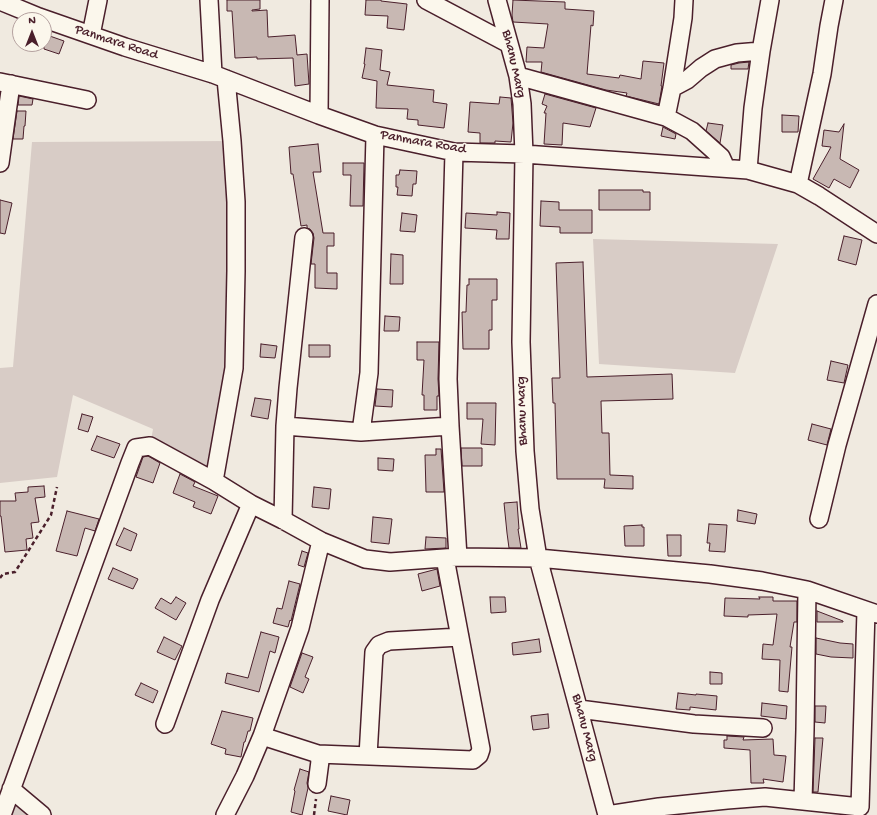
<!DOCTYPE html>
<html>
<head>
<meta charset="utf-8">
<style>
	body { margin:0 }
	#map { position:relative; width:877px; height:815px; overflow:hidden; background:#f0eae0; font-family:"Gochi Hand",sans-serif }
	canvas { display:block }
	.north { position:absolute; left:12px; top:12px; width:40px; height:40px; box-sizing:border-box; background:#fbf7ec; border:1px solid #b4a19f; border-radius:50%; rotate:0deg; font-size:11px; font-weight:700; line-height:16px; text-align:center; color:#4a1f2b }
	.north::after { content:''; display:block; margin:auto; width:14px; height:18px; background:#4a1f2b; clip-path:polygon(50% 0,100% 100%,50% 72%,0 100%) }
</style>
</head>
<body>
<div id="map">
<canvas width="877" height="815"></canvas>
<div class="north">N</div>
</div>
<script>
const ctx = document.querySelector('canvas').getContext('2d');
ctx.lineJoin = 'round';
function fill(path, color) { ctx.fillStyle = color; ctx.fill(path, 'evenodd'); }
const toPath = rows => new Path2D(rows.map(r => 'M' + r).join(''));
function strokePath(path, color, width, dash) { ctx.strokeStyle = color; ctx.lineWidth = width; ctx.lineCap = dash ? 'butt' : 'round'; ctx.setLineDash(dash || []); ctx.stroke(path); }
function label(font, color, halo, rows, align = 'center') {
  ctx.font = font + ' "Gochi Hand",sans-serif'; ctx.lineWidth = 3; ctx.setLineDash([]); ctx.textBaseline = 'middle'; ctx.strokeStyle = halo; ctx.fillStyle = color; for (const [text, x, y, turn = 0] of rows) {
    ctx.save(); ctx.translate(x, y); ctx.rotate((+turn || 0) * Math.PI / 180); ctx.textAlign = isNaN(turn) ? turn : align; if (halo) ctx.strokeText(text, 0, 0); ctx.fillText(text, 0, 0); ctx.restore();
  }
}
const green = toPath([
	[232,141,236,271,214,481,150,446,153,429,73,395,57,477,0,483,0,368,13,367,32,142],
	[593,239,778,244,735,373,599,364],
	[11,789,42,815,2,815]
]);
const building = toPath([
	[227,0,260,0,260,9,252,10,252,11,267,10,268,37,295,35,297,55,307,54,309,84,295,86,293,58,257,59,257,57,235,58,232,11,227,11,227,0],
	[366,0,381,0,381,1,407,4,404,30,387,28,388,16,365,15,366,0],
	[513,0,565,2,565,9,594,11,593,26,591,25,587,74,619,78,620,75,641,79,643,61,664,63,661,86,662,86,659,104,626,96,627,93,606,90,541,72,542,62,526,62,527,47,544,48,548,24,513,22,512,15,513,0],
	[44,34,64,41,59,54,44,49,44,34],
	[366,48,382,50,380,70,390,72,387,85,434,90,433,102,447,104,444,128,418,125,418,120,407,119,408,109,376,108,377,81,362,78,365,64,364,64,366,48],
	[749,62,748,69,731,69,731,65,739,63,749,62],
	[545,94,596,108,590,127,563,123,562,145,544,144,546,113,544,113,547,106,542,104,545,94],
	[19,96,33,99,32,105,18,105,19,96],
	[500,97,511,98,513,123,511,142,495,141,495,143,480,143,480,133,468,132,470,102,499,104,500,97],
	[17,111,26,111,25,126,24,126,23,139,13,139,17,111],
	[782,115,799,116,798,132,782,132,782,115],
	[708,123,723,125,720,143,706,131,708,123],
	[844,124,840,159,859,170,850,188,834,179,829,188,813,179,831,147,822,146,824,130,839,132,844,124],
	[663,127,676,134,675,139,661,136,663,127],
	[318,144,321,172,313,172,323,233,334,233,334,246,327,246,327,273,337,273,337,289,315,288,315,264,311,264,314,238,313,233,310,229,307,228,307,225,301,226,293,174,291,174,289,147,318,144],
	[343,163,364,163,363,206,350,206,351,175,343,175,343,163],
	[400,170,417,171,416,184,413,184,412,196,397,195,398,187,396,187,396,175,399,175,400,170],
	[599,190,643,190,643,192,650,192,650,210,599,210,599,190],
	[0,200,12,203,5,234,0,233,0,200],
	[541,201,559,202,559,210,592,210,592,233,560,233,560,227,540,226,541,201],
	[497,212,510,213,509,239,496,239,497,230,465,228,466,213,497,215,497,212],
	[402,213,417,215,415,232,400,231,402,213],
	[844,236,862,240,856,265,838,260,844,236],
	[391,254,403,255,403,284,390,284,391,254],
	[583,262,587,377,672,374,673,399,601,401,602,433,609,433,610,475,633,476,633,489,604,488,605,479,557,479,555,403,553,403,552,378,560,378,556,263,583,262],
	[469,279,497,279,497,300,492,300,492,330,489,330,489,349,463,349,462,312,466,312,467,285,469,285,469,279],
	[385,316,400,317,399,331,384,331,385,316],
	[417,342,439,342,438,379,439,396,437,396,437,410,424,410,424,395,422,395,424,360,417,360,417,342],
	[261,344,277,346,275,358,260,357,261,344],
	[309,345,330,345,330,357,309,357,309,345],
	[831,361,848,365,844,383,827,380,831,361],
	[377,389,393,390,392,407,375,406,377,389],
	[255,398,271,400,268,419,251,416,255,398],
	[467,403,496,403,495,445,481,444,483,419,467,419,467,403],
	[82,414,93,417,88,432,78,429,82,414],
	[812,424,831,429,827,445,808,440,812,424],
	[97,436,120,444,114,458,91,450,97,436],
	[461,448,482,448,482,466,462,466,461,448],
	[436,449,441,449,444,492,426,492,425,455,436,455,436,449],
	[148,456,160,463,153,483,136,477,143,457,148,456],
	[378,458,394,459,393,471,378,470,378,458],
	[180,474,195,482,193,486,218,496,211,514,193,507,195,502,173,493,180,474],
	[44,486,45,497,35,498,39,522,31,523,33,538,26,539,27,550,5,552,1,516,0,516,0,501,16,501,15,493,28,492,28,487,44,486],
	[314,487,331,489,329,509,312,507,314,487],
	[517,502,519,529,518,529,521,548,509,548,507,533,504,503,517,502],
	[738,510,757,514,755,524,737,521,738,510],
	[67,511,99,519,95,531,85,528,77,556,56,551,67,511],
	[373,517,392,519,389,544,371,542,373,517],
	[709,524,727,525,725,552,709,551,710,543,707,543,709,524],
	[642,525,642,527,644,527,644,546,625,546,624,526,642,525],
	[124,528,137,534,131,551,116,545,124,528],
	[667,535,681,535,681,556,668,556,667,535],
	[426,537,446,538,446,548,425,549,426,537],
	[302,551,308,553,304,567,298,565,302,551],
	[113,568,138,579,133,589,108,579,113,568],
	[437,569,440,586,422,591,418,574,437,569],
	[289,581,300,584,291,621,290,620,288,627,273,623,277,608,282,609,289,581],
	[176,597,186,603,176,620,155,608,161,598,171,604,176,597],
	[490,597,505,597,506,612,491,613,490,597],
	[759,597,773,597,773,601,797,601,797,622,794,622,790,647,792,647,788,692,779,691,780,660,762,659,763,644,773,645,777,614,748,615,748,617,724,616,725,598,760,599,759,597],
	[817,611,843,621,843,622,817,622,817,611],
	[261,632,279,637,275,653,270,651,259,692,225,683,227,673,248,678,261,632],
	[164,637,182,646,175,660,157,652,164,637],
	[816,638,840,643,853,644,853,658,831,657,816,654,816,638],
	[539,639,541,652,513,655,512,643,539,639],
	[302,653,313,657,305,677,309,679,303,693,290,687,302,653],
	[710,672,722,673,722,684,710,684,710,672],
	[141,683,158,691,153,703,135,695,141,683],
	[678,693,696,695,696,694,717,696,716,710,690,707,690,710,676,709,678,693],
	[762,703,787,706,786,719,761,716,762,703],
	[815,706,826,706,825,723,815,722,815,706],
	[222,711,253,718,250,731,248,731,245,742,244,742,241,757,225,754,226,749,211,744,222,711],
	[548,714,549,728,533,730,531,716,548,714],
	[727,736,744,737,743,740,773,739,774,755,786,756,783,782,763,779,764,783,751,783,750,750,724,748,724,740,727,740,727,736],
	[815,738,823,738,818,792,813,792,815,738],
	[300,769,309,772,307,783,308,788,302,815,291,812,295,791,294,790,300,769],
	[331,796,350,800,347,815,328,811,331,796]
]);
const path = toPath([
	[0,578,3,574,15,572,51,515,57,487],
	[314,815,316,799]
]);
const minor = toPath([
	[209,0,213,74],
	[426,0,509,44],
	[497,0,518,76,522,104,524,154,521,342,525,451,530,509,538,558,607,815],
	[0,1,39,17,125,47,213,74,319,115,375,135,454,152,524,154,748,170,798,184,819,196,877,234],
	[91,35,98,0],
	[518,76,666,117,692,131,721,157,726,168],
	[0,82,87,100],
	[672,88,687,80,701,68,715,59,737,53,761,51],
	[319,115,320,0],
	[666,117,672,88,683,18,684,0],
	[454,152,451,260,448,379,450,426,458,557],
	[0,163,11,84],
	[748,170,753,108,761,51,770,0],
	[798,184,822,74,829,26,834,0],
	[285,426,361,432,450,426],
	[361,432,369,373,375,135],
	[214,481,234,368,236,271,236,202,232,141,226,79],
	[819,519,837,445,877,304],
	[283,520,285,426,288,388,304,237],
	[579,709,694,724,763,728],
	[165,724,210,600,251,504],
	[262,736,318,754,320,761,317,784],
	[318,754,473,760,479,755,481,749,445,558],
	[368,756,374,652,379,645,389,641,460,637],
	[11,789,42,815],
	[803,801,805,730,807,590],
	[2,815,130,463,136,448,150,446,214,481,251,504,283,520,321,541,365,559,390,562,458,557,538,558,710,574,762,581,807,590,877,614],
	[225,815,245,776,262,736,300,628,321,541],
	[607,815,659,807,727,800,765,797,860,807,866,611]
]);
const streetNames = [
	["Panmara Road",116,43,18],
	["Bhanu Marg",513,64,77],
	["Panmara Road",423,143,10],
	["Bhanu Marg",523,411,-92],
	["Bhanu Marg",584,728,75]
];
fill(green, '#d8ccc6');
fill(building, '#c8b8b3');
strokePath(building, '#4a1f2b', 1);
strokePath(minor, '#4a1f2b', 20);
strokePath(path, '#4a1f2b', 2.5, [4, 3]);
strokePath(minor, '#fbf7ec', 17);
label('14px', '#4a1f2b', '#fbf7ec', streetNames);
</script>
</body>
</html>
